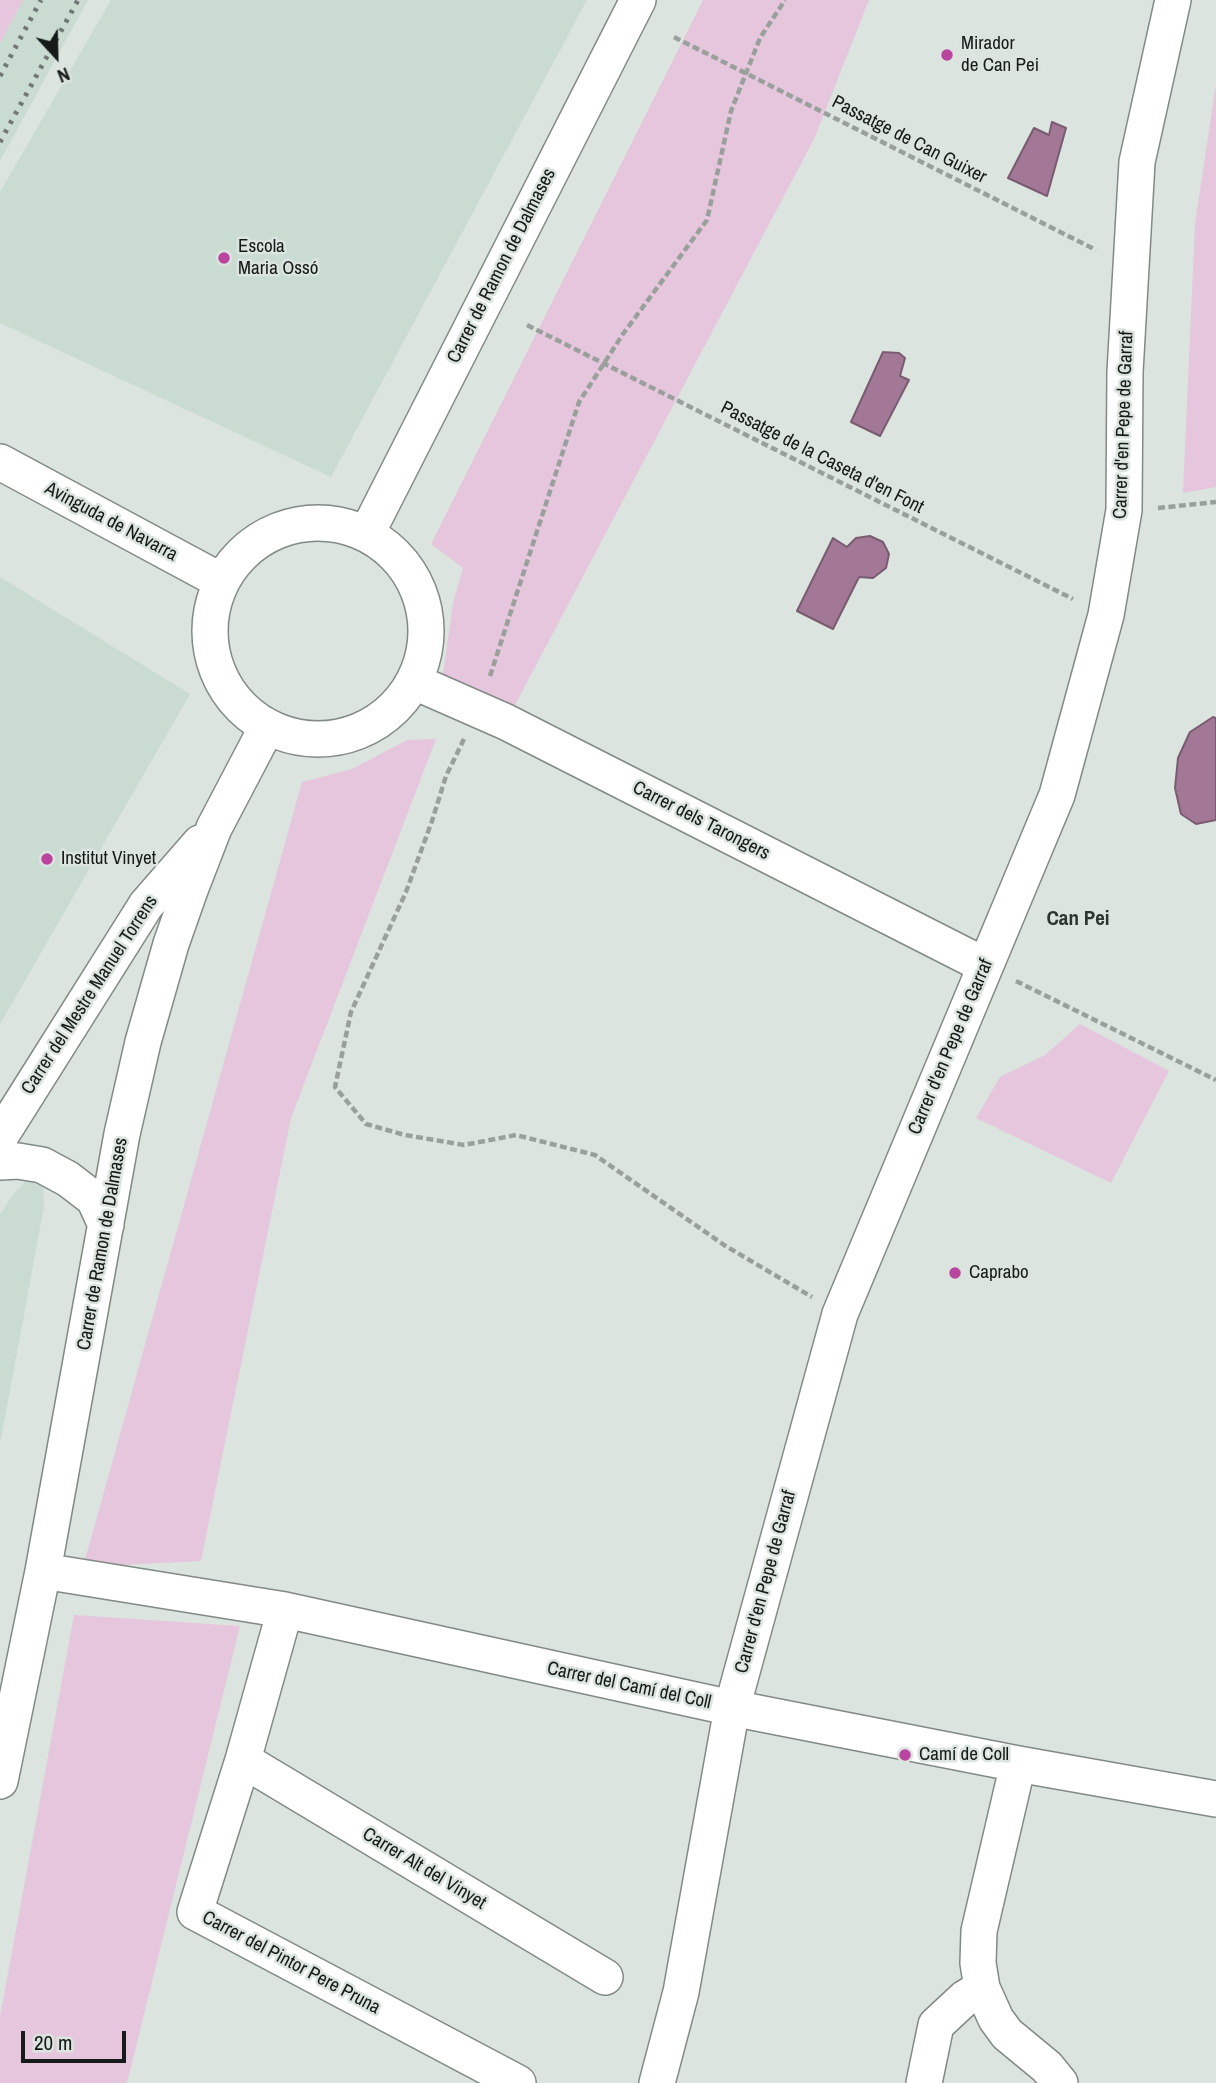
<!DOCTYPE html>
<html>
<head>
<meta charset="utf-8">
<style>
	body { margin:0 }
	#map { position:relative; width:1216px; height:2083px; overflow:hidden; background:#dbe4df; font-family:"Archivo Narrow",sans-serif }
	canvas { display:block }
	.north { position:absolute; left:21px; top:21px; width:70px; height:70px; -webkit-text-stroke:5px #dbe4df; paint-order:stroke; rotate:158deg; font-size:19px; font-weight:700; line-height:28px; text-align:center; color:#161a18 }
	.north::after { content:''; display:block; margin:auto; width:24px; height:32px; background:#161a18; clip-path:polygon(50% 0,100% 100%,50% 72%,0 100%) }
	.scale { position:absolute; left:21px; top:2031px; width:105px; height:32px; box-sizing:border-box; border:4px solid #161a18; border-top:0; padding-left:9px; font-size:21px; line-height:24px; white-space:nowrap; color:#161a18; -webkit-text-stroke:5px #dbe4df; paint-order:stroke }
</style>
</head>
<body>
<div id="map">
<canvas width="1216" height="2083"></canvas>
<div class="north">N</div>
<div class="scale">20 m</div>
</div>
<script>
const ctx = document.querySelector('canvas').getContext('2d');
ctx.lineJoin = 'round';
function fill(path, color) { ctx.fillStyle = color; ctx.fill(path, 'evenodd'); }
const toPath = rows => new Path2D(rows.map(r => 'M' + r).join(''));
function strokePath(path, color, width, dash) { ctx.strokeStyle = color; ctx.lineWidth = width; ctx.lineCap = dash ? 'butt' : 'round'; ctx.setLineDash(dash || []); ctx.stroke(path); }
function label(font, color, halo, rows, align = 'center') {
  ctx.font = font + ' "Archivo Narrow",sans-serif'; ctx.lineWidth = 5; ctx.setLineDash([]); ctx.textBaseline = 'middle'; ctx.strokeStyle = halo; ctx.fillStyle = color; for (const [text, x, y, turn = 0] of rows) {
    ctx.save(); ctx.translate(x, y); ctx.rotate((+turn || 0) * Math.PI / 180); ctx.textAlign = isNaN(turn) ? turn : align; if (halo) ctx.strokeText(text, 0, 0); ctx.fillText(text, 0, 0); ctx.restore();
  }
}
const built = toPath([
	[23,0,88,0,0,161,0,43],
	[111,0,587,0,331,477,0,323,0,192],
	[0,577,190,694,0,1024],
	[26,1181,43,1186,44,1207,0,1444,0,1215,12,1196]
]);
const green = toPath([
	[0,0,23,0,0,43],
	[703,0,869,0,814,139,506,722,442,681,453,603,463,568,431,544],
	[1216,84,1216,487,1183,493,1195,223],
	[436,739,291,1118,201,1561,83,1567,302,782,352,769,407,740],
	[1080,1024,1169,1071,1111,1183,976,1118,1000,1077,1045,1055],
	[74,1615,240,1626,127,2083,0,2083,0,2017]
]);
const water = toPath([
	[1052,122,1066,128,1047,196,1008,178,1034,128,1049,135,1052,122],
	[883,352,899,353,905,358,900,376,909,380,880,436,851,422,883,352],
	[870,536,883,542,889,554,886,568,873,578,859,577,833,629,797,611,833,538,847,547,856,538,870,536],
	[1213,717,1216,718,1216,820,1196,824,1181,814,1175,788,1178,758,1190,732,1213,717]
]);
const path = toPath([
	[674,37,1096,250],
	[527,325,1073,599],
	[1158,508,1216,502],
	[490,676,579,402,623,334,707,220,731,111,760,38,785,0],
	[464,739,446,776,432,821,406,892,351,1012,335,1087,366,1124,405,1135,464,1145,516,1135,595,1155,724,1245,812,1297],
	[1016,981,1216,1080]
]);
const minor = toPath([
	[0,462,221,581],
	'210 631a108 108 0 1 1 216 0a108 108 0 1 1-216 0Z',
	[367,533,638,0],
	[415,682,506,722,984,965],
	[0,1137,146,905,200,843],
	[0,1162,18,1161,42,1165,68,1179,94,1199,106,1225],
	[43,1571,285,1610,732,1708,1018,1764,1216,1799],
	[285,1610,243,1760,195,1912,518,2083],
	[243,1760,605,1977],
	[1018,1764,979,1931,978,1963,982,1988,996,2019,1007,2034,1047,2067,1060,2083],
	[0,1781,43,1571,122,1134,143,1042,171,944,190,890,214,828,267,727],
	[657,2083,681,1992,732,1708,840,1314,1057,795,1106,615,1124,510,1125,372,1137,162,1173,0],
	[924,2083,936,2025,965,1998,982,1988]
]);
const rail = toPath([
	[0,76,41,0],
	[0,142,78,0]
]);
const markers = [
	[947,55,7,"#b9459e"],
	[224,258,7,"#b9459e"],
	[47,859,7,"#b9459e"],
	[955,1273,7,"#b9459e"],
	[905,1755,7,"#b9459e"]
];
const poiNames = [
	["Mirador",961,44],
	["de Can Pei",961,66],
	["Escola",238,247],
	["Maria Ossó",238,269],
	["Institut Vinyet",61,859],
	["Caprabo",969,1273],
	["Camí de Coll",919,1755]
];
const streetNames = [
	["Passatge de Can Guixer",909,140,27],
	["Carrer de Ramon de Dalmases",502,266,-63],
	["Carrer d'en Pepe de Garraf",1124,425,-88],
	["Passatge de la Caseta d'en Font",822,458,27],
	["Avinguda de Navarra",111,522,28],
	["Carrer dels Tarongers",701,821,27],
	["Carrer del Mestre Manuel Torrens",90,995,-57],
	["Carrer d'en Pepe de Garraf",951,1047,-67],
	["Carrer de Ramon de Dalmases",103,1244,-80],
	["Carrer d'en Pepe de Garraf",766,1582,-75],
	["Carrer del Camí del Coll",629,1686,12],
	["Carrer Alt del Vinyet",424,1869,31],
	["Carrer del Pintor Pere Pruna",291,1963,28]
];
const neighbourhoodNames = [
	["Can Pei",1078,919]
];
fill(built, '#cadbd2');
fill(green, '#e6c6dc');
fill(water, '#a37896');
strokePath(water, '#795c70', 2);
strokePath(minor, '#828a85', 38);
strokePath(path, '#99a09c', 4.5, [7, 3.5]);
strokePath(minor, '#fff', 35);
strokePath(rail, '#717774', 5, [3.5, 7]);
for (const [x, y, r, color] of markers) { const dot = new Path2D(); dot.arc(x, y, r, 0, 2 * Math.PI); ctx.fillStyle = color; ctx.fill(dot); strokePath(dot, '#dbe4df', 2.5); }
label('19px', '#161a18', '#dbe4df', poiNames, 'left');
label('19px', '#161a18', '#dbe4df', streetNames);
label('bold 21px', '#2e3531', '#dbe4df', neighbourhoodNames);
</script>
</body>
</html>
